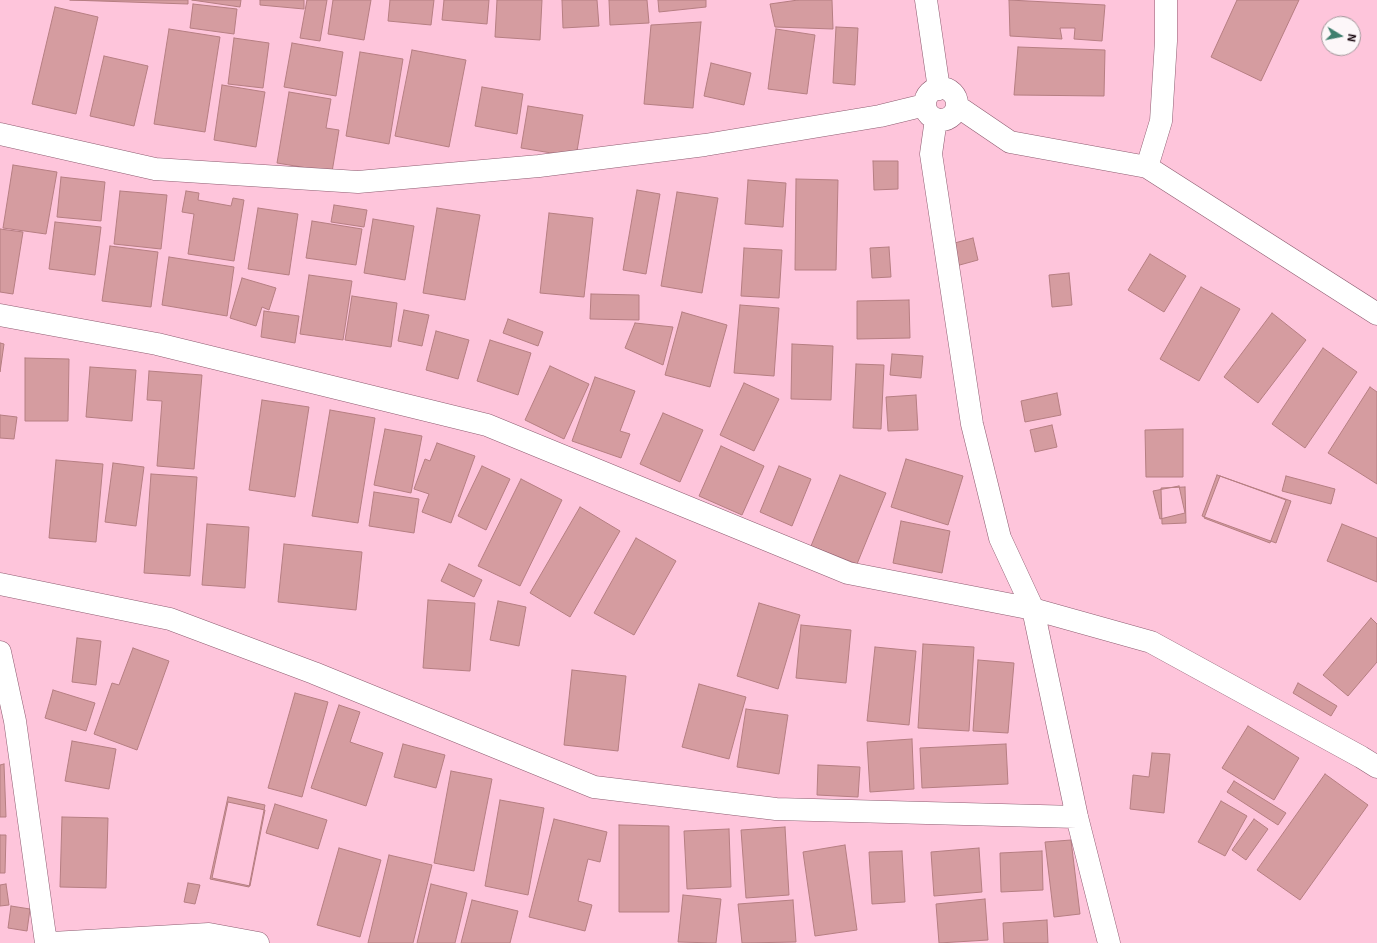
<!DOCTYPE html>
<html>
<head>
<meta charset="utf-8">
<style>
	body { margin:0 }
	#map { position:relative; width:1377px; height:943px; overflow:hidden; background:#fec5db; font-family:"Exo 2",sans-serif }
	canvas { display:block }
	.north { position:absolute; left:1321px; top:16px; width:40px; height:40px; box-sizing:border-box; background:#fdf7f9; border:1px solid #a2979b; border-radius:50%; rotate:100deg; font-size:11px; font-weight:700; line-height:16px; text-align:center; color:#19070f }
	.north::after { content:''; display:block; margin:auto; width:14px; height:18px; background:#3f7f6e; clip-path:polygon(50% 0,100% 100%,50% 72%,0 100%) }
</style>
</head>
<body>
<div id="map">
<canvas width="1377" height="943"></canvas>
<div class="north">N</div>
</div>
<script>
const ctx = document.querySelector('canvas').getContext('2d');
ctx.lineJoin = 'round';
function fill(path, color) { ctx.fillStyle = color; ctx.fill(path, 'evenodd'); }
const toPath = rows => new Path2D(rows.map(r => 'M' + r).join(''));
function strokePath(path, color, width, dash) { ctx.strokeStyle = color; ctx.lineWidth = width; ctx.lineCap = dash ? 'butt' : 'round'; ctx.setLineDash(dash || []); ctx.stroke(path); }
const building = toPath([
	[70,0,188,0,188,4,70,0],
	[192,0,241,0,240,7,192,0],
	[260,0,304,0,304,9,260,5,260,0],
	[307,0,327,0,320,41,300,38,307,0],
	[333,0,371,0,364,40,328,34,333,0],
	[390,0,434,0,431,25,388,21,390,0],
	[444,0,489,0,487,24,442,20,444,0],
	[497,0,542,0,540,40,495,37,497,0],
	[562,0,597,0,599,26,563,28,562,0],
	[609,0,647,0,649,23,610,25,609,0],
	[658,0,706,0,706,7,659,12,658,0],
	[798,0,832,0,833,29,775,27,770,4,798,0],
	[1009,0,1105,5,1102,41,1074,39,1075,28,1060,28,1062,39,1010,36,1009,0],
	[1237,0,1299,0,1261,81,1211,57,1237,0],
	[193,4,237,9,234,34,190,28,193,4],
	[55,7,98,17,76,114,32,104,55,7],
	[701,22,693,108,644,104,651,25,701,22],
	[836,27,858,28,855,85,833,83,836,27],
	[169,29,220,37,205,132,154,124,169,29],
	[776,29,815,35,807,94,768,89,776,29],
	[234,38,269,43,263,88,228,84,234,38],
	[292,43,343,52,336,96,284,87,292,43],
	[1018,47,1105,50,1104,96,1014,95,1018,47],
	[412,50,466,60,449,147,395,136,412,50],
	[360,52,403,59,389,144,346,136,360,52],
	[104,56,148,66,134,126,90,116,104,56],
	[711,63,751,73,744,105,704,96,711,63],
	[222,85,265,92,256,147,214,140,222,85],
	[482,87,523,94,517,134,475,126,482,87],
	[289,92,331,99,326,128,339,130,332,172,277,163,289,92],
	[528,106,583,115,576,157,521,148,528,106],
	[873,161,898,161,898,189,874,190,873,161],
	[13,165,57,172,46,234,3,228,13,165],
	[61,177,105,182,101,221,57,217,61,177],
	[796,179,838,180,836,270,795,270,796,179],
	[748,180,786,183,783,227,745,224,748,180],
	[637,190,660,194,646,274,623,270,637,190],
	[120,191,167,195,161,249,114,244,120,191],
	[186,191,199,193,198,200,231,206,233,198,244,200,234,261,188,254,194,214,182,212,186,191],
	[677,192,718,198,702,293,661,286,677,192],
	[334,205,367,210,364,227,331,222,334,205],
	[258,208,298,214,289,275,248,269,258,208],
	[437,208,480,215,465,300,423,293,437,208],
	[549,213,593,218,584,297,540,293,549,213],
	[373,219,414,226,405,280,364,273,373,219],
	[312,221,362,229,356,265,306,258,312,221],
	[55,222,101,227,95,275,49,269,55,222],
	[0,229,23,232,13,294,0,292,0,229],
	[973,238,978,260,956,266,951,244,973,238],
	[110,246,158,252,151,307,102,301,110,246],
	[889,247,891,277,872,278,870,248,889,247],
	[744,248,782,250,779,298,741,296,744,248],
	[1150,254,1186,276,1164,312,1128,290,1150,254],
	[169,257,234,267,227,316,162,305,169,257],
	[1069,273,1072,305,1052,307,1049,275,1069,273],
	[309,275,352,281,343,340,300,334,309,275],
	[242,278,276,288,269,310,262,307,256,326,230,318,242,278],
	[1201,287,1240,309,1199,381,1160,359,1201,287],
	[591,294,639,295,639,320,590,319,591,294],
	[352,296,397,303,391,347,345,340,352,296],
	[909,300,910,338,857,339,857,301,909,300],
	[740,305,779,308,774,376,734,373,740,305],
	[404,310,429,315,422,346,398,341,404,310],
	[264,311,299,316,295,343,261,337,264,311],
	[682,312,727,325,710,387,665,375,682,312],
	[1272,313,1306,340,1258,403,1224,377,1272,313],
	[508,319,543,332,538,346,503,333,508,319],
	[635,323,673,327,663,365,625,348,635,323],
	[436,331,469,340,458,379,426,370,436,331],
	[490,340,531,353,518,395,477,381,490,340],
	[0,343,4,344,0,372,0,343],
	[792,344,833,346,831,400,791,399,792,344],
	[1323,348,1357,372,1305,448,1272,424,1323,348],
	[892,354,923,356,921,378,890,375,892,354],
	[25,358,69,359,68,421,25,421,25,358],
	[856,364,884,365,881,429,853,428,856,364],
	[550,366,589,384,564,439,525,420,550,366],
	[90,367,136,370,132,421,86,417,90,367],
	[149,371,202,375,194,469,157,466,162,401,147,400,149,371],
	[595,377,635,391,620,431,630,434,621,458,572,441,595,377],
	[744,383,779,399,754,451,720,435,744,383],
	[1370,387,1377,392,1377,484,1328,453,1370,387],
	[1057,393,1061,415,1025,422,1021,401,1057,393],
	[916,395,918,430,888,431,886,397,916,395],
	[262,400,309,407,295,497,249,490,262,400],
	[330,410,375,418,358,523,312,516,330,410],
	[663,413,703,430,680,482,640,464,663,413],
	[0,415,17,417,14,439,0,438,0,415],
	[1052,425,1057,447,1035,452,1030,430,1052,425],
	[385,429,422,436,411,493,374,485,385,429],
	[1183,429,1183,477,1146,477,1145,430,1183,429],
	[437,443,475,456,451,523,422,512,429,494,414,489,425,459,430,461,437,443],
	[721,446,764,466,742,515,699,496,721,446],
	[906,459,963,476,948,525,891,507,906,459],
	[56,460,103,464,96,542,49,538,56,460],
	[113,463,144,467,136,526,105,522,113,463],
	[482,466,510,479,486,530,458,516,482,466],
	[779,466,811,479,792,526,760,512,779,466],
	[151,474,197,477,190,576,144,573,151,474],
	[840,475,886,493,857,564,811,546,840,475],
	[1217,475,1291,501,1276,543,1202,516,1217,475],
	[1220,476,1286,500,1270,543,1204,518,1220,476],
	[1286,476,1335,489,1331,504,1282,491,1286,476],
	[521,479,562,500,520,586,478,566,521,479],
	[1179,486,1185,513,1160,519,1153,491,1179,486],
	[1185,487,1186,523,1162,524,1161,488,1185,487],
	[374,492,419,499,414,533,369,526,374,492],
	[580,507,620,531,570,617,530,593,580,507],
	[901,521,950,531,942,573,893,563,901,521],
	[207,524,249,527,245,588,202,585,207,524],
	[1342,524,1377,538,1377,582,1327,561,1342,524],
	[636,538,676,561,634,635,594,613,636,538],
	[284,544,362,552,356,610,278,602,284,544],
	[449,564,482,580,474,597,441,581,449,564],
	[428,600,475,603,470,671,423,668,428,600],
	[498,601,526,607,519,646,490,640,498,601],
	[759,603,800,615,778,689,737,676,759,603],
	[1371,618,1377,624,1377,662,1348,696,1323,675,1371,618],
	[801,625,851,630,846,683,796,678,801,625],
	[77,638,101,641,96,685,72,682,77,638],
	[923,644,974,647,969,731,918,728,923,644],
	[875,647,916,651,909,725,867,721,875,647],
	[133,648,169,661,137,750,94,734,112,683,119,685,133,648],
	[978,660,1014,663,1008,733,973,731,978,660],
	[572,670,626,676,618,751,564,745,572,670],
	[1298,683,1337,706,1331,716,1293,693,1298,683],
	[699,684,746,697,729,759,682,747,699,684],
	[53,690,95,703,86,731,45,718,53,690],
	[295,693,328,702,302,797,268,788,295,693],
	[339,705,360,712,350,742,383,753,366,806,311,788,339,705],
	[746,709,788,715,779,774,737,767,746,709],
	[1248,726,1299,758,1274,800,1222,768,1248,726],
	[912,739,914,789,870,792,867,742,912,739],
	[72,741,116,749,109,789,65,781,72,741],
	[403,744,445,755,436,788,394,777,403,744],
	[1006,744,1008,784,922,788,920,748,1006,744],
	[1152,753,1170,754,1164,813,1130,809,1133,775,1149,777,1152,753],
	[4,764,6,817,0,817,0,765,4,764],
	[818,765,860,767,858,797,817,795,818,765],
	[451,771,492,779,474,871,434,863,451,771],
	[1325,774,1368,805,1300,900,1257,870,1325,774],
	[1234,781,1286,813,1278,825,1227,792,1234,781],
	[228,797,265,805,249,887,210,879,228,797],
	[500,800,544,808,528,895,485,886,500,800],
	[1221,801,1247,816,1225,856,1198,842,1221,801],
	[228,802,265,810,250,886,212,878,228,802],
	[275,804,327,820,318,849,266,833,275,804],
	[62,817,108,818,106,888,60,887,62,817],
	[554,819,607,832,600,862,588,859,578,901,592,905,585,931,529,917,554,819],
	[1254,819,1268,829,1246,860,1232,850,1254,819],
	[619,825,669,826,669,912,619,912,619,825],
	[785,827,789,895,746,898,741,830,785,827],
	[729,829,731,887,687,889,684,831,729,829],
	[0,835,6,835,5,873,0,873,0,835],
	[1071,840,1080,914,1054,917,1045,842,1071,840],
	[845,845,857,930,815,936,803,852,845,845],
	[339,848,381,860,360,937,317,925,339,848],
	[979,848,982,892,934,896,931,852,979,848],
	[902,851,905,902,872,904,869,852,902,851],
	[1042,851,1043,890,1001,892,1000,853,1042,851],
	[389,855,432,865,413,943,368,943,389,855],
	[188,883,200,885,195,904,184,902,188,883],
	[6,884,9,905,0,906,0,885,6,884],
	[431,884,467,893,455,943,417,943,431,884],
	[683,895,721,899,716,943,678,942,683,895],
	[985,899,988,940,939,943,936,904,985,899],
	[472,900,518,911,510,943,461,943,472,900],
	[793,900,796,942,742,943,738,904,793,900],
	[11,906,30,909,27,931,8,928,11,906],
	[1047,920,1048,943,1004,943,1003,923,1047,920]
]);
const minor = toPath([
	[926,0,939,89],
	'925 104a16 16 0 1 1 32 0a16 16 0 1 1-32 0Z',
	[957,106,1010,142,1147,167,1377,314],
	[936,119,931,154,972,424,1000,538,1033,609,1077,817,1109,943],
	[0,134,155,169,358,182,539,166,705,145,880,116,925,105],
	[1147,167,1161,121,1166,41,1166,0],
	[0,315,157,344,487,425,848,573,1033,609,1151,642,1361,757,1377,767],
	[0,584,170,619,314,673,594,787,776,809,1077,817],
	[0,652,15,721,46,943],
	[52,943,209,934,258,943]
]);
fill(building, '#d59ca0');
strokePath(building, '#b67e82', 1);
strokePath(minor, '#8e5d71', 23);
strokePath(minor, '#fff', 22);
</script>
</body>
</html>
